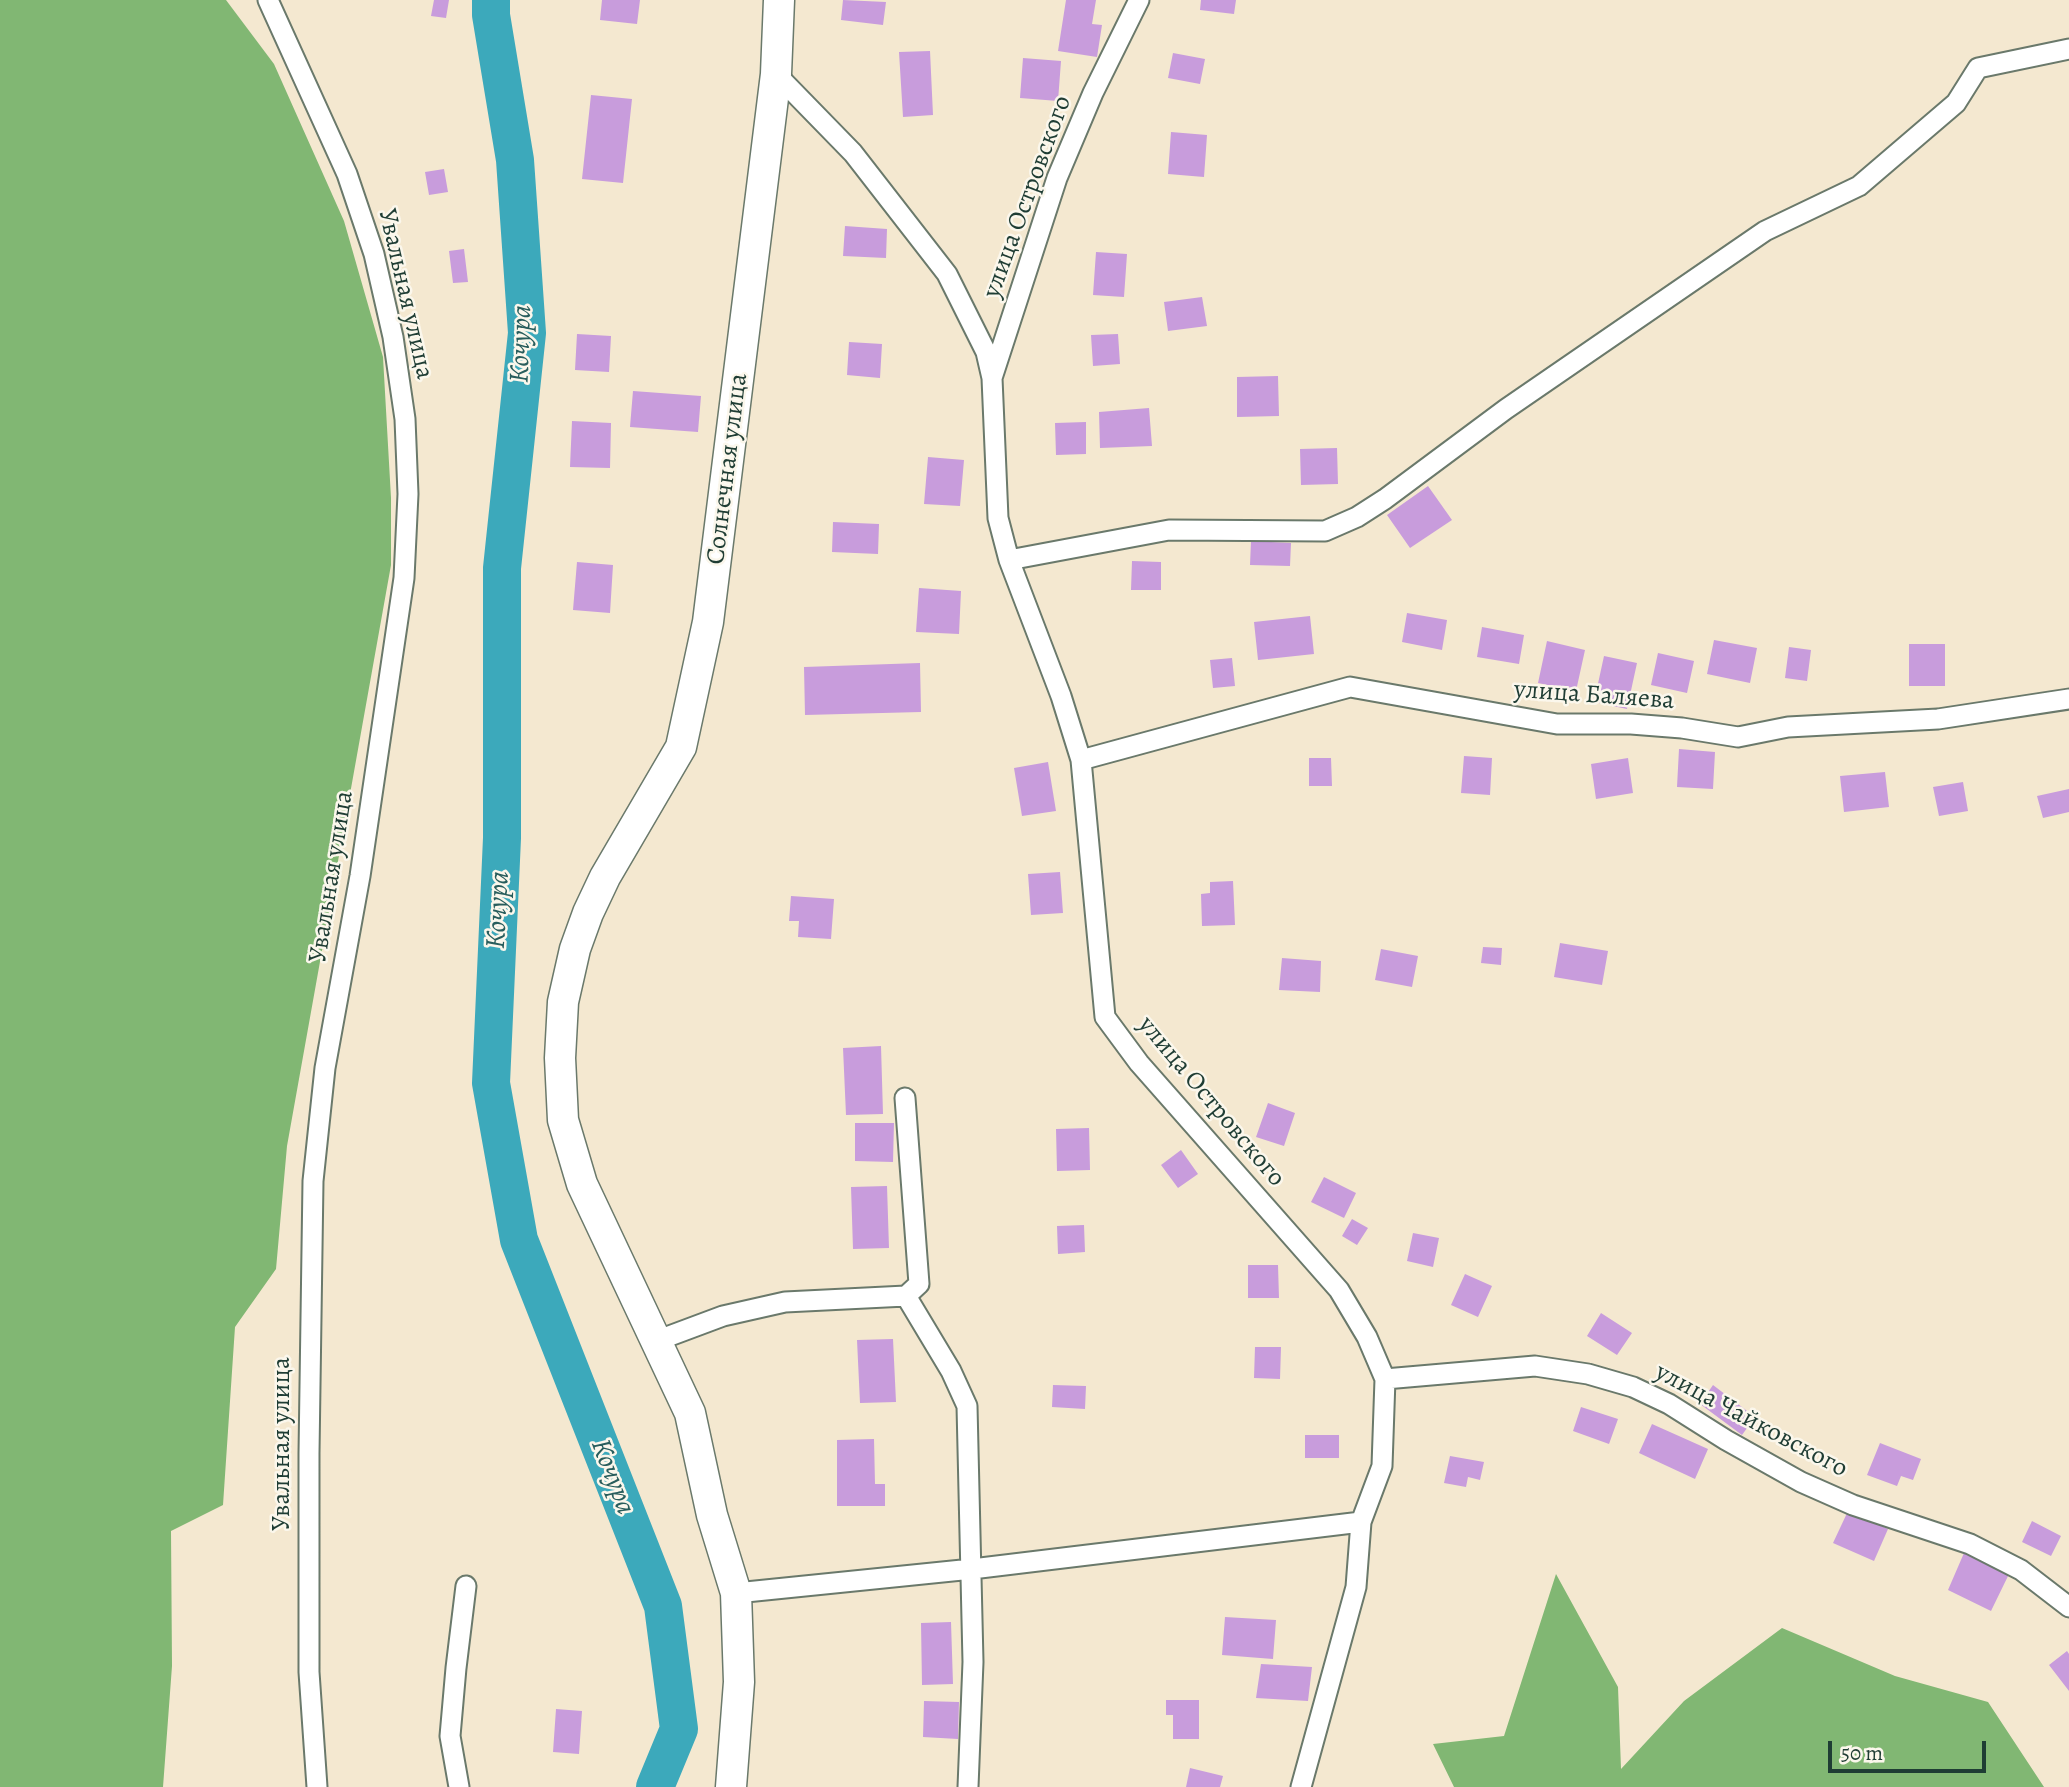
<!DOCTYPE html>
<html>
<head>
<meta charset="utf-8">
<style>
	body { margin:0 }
	#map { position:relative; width:2069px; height:1787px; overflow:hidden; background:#f4e8d0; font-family:Alegreya,serif }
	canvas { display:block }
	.scale { position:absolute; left:1828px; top:1741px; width:158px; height:32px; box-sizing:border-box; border:4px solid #1f3d34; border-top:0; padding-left:9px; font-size:21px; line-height:24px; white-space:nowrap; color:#1f3d34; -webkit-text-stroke:5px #fbf7ec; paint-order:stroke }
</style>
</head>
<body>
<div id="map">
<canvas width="2069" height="1787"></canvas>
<div class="scale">50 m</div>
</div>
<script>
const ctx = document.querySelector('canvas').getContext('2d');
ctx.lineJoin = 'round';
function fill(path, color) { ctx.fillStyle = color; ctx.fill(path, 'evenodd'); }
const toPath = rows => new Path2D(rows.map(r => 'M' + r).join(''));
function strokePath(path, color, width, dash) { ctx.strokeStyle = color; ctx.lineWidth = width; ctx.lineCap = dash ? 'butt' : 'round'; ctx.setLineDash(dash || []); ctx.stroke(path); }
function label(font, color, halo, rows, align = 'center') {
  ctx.font = font + ' Alegreya,serif'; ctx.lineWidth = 5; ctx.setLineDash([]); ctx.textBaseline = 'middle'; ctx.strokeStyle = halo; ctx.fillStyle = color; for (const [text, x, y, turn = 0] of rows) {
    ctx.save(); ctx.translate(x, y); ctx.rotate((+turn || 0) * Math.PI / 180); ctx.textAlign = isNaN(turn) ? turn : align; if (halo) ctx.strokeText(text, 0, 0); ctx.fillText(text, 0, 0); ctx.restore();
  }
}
const forest = toPath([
	[0,0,226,0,274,64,344,221,383,357,391,498,391,565,287,1146,276,1269,235,1327,223,1505,171,1531,172,1666,163,1787,0,1787],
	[1556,1574,1618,1687,1621,1769,1684,1701,1782,1628,1895,1676,1988,1702,2044,1787,1454,1787,1433,1744,1504,1736]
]);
const river = toPath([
	[491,0,491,15,515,160,527,333,502,568,502,838,491,1083,519,1240,663,1606,679,1729,655,1787]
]);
const building = toPath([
	[434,0,449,0,446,18,431,16],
	[602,0,640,0,637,24,600,20],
	[843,0,886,2,883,25,841,20],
	[1066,0,1096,0,1092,24,1102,25,1097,57,1058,51],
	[1201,0,1236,0,1234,14,1200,10],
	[930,51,933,115,903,117,899,52],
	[1173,53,1205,59,1200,84,1168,78],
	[1023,58,1061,61,1058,101,1020,98],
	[591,95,632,99,623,183,582,179],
	[1171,132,1207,135,1204,177,1168,174],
	[444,169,448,192,429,195,425,172],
	[845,226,887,229,886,258,843,256],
	[464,249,468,282,453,283,449,251],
	[1096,252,1127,254,1124,297,1093,295],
	[1202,297,1207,326,1168,331,1164,302],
	[577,334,611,336,609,372,575,370],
	[1118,334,1120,364,1093,366,1091,335],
	[849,342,882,344,880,378,847,375],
	[1278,376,1279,416,1237,417,1237,377],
	[633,391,701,396,698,432,630,427],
	[1149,408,1152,446,1100,448,1099,412],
	[572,421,611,423,610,468,570,467],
	[1086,422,1086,454,1056,455,1055,423],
	[1337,448,1338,484,1301,485,1300,449],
	[928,457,964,460,960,506,924,504],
	[1428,486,1452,520,1410,548,1387,515],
	[833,522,879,524,878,554,832,552],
	[1251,541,1291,543,1290,566,1250,565],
	[1132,561,1161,562,1161,590,1131,590],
	[577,562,613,565,610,613,573,610],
	[919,588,961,591,959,634,916,632],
	[1407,613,1447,620,1442,650,1402,642],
	[1310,616,1314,654,1258,660,1254,622],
	[1482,627,1524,635,1519,664,1477,657],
	[1714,640,1757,648,1750,683,1707,674],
	[1547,641,1585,650,1576,691,1538,683],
	[1909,644,1945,644,1945,686,1909,686],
	[1789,647,1811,650,1807,681,1785,678],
	[1658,653,1694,661,1687,693,1651,685],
	[1604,656,1637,663,1627,709,1594,702],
	[1232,658,1235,686,1213,688,1210,660],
	[920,663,921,712,805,715,804,667],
	[1679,749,1715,752,1713,789,1677,787],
	[1464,756,1492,758,1490,795,1461,793],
	[1309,758,1331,758,1332,786,1309,786],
	[1628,758,1633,793,1596,799,1591,764],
	[1048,762,1056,811,1022,816,1014,768],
	[1885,772,1889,807,1844,812,1840,776],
	[1963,782,1968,811,1939,816,1933,787],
	[2069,789,2069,812,2043,818,2037,796],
	[1060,872,1063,913,1031,915,1028,874],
	[1233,881,1235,925,1202,926,1201,894,1210,893,1210,882],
	[791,896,834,899,831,939,798,937,799,921,789,921],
	[1560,943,1608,951,1602,985,1554,977],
	[1483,947,1502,948,1501,965,1481,963],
	[1381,949,1418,956,1412,987,1375,980],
	[1282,958,1321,961,1320,992,1279,990],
	[881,1046,883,1114,846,1115,843,1048],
	[1268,1103,1295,1113,1284,1146,1256,1137],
	[855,1123,894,1123,893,1162,855,1161],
	[1089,1128,1090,1170,1057,1171,1056,1129],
	[1181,1150,1198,1174,1178,1188,1161,1165],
	[1324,1177,1356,1193,1344,1218,1311,1202],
	[887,1186,889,1248,853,1249,851,1187],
	[1352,1219,1368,1228,1357,1245,1342,1236],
	[1084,1225,1085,1252,1058,1254,1057,1226],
	[1413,1233,1439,1238,1433,1267,1407,1261],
	[1248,1265,1278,1265,1279,1298,1248,1298],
	[1465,1274,1492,1286,1478,1317,1451,1305],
	[1601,1313,1632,1333,1617,1355,1587,1336],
	[893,1339,896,1402,860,1403,857,1340],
	[1255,1347,1281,1347,1280,1379,1254,1378],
	[1053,1385,1086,1386,1085,1409,1052,1407],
	[1713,1385,1755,1417,1742,1435,1700,1404],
	[1581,1407,1618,1419,1609,1444,1573,1431],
	[1652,1424,1708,1449,1695,1479,1639,1453],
	[1305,1435,1339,1435,1339,1458,1305,1458],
	[874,1439,875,1484,885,1484,885,1506,837,1506,837,1440],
	[1880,1443,1921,1459,1913,1480,1901,1476,1897,1486,1867,1475],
	[1450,1456,1484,1462,1480,1480,1468,1477,1466,1487,1444,1483],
	[1848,1511,1888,1529,1874,1561,1833,1543],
	[2032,1521,2061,1536,2051,1556,2022,1542],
	[1964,1553,2009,1574,1991,1611,1948,1590],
	[1225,1617,1276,1620,1273,1659,1222,1655],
	[951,1622,953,1684,922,1685,921,1623],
	[2067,1651,2069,1654,2069,1691,2049,1665],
	[1261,1664,1312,1667,1308,1701,1256,1698],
	[1166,1700,1199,1700,1199,1739,1173,1739,1173,1715,1166,1715],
	[924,1701,959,1702,958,1739,923,1737],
	[556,1709,582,1711,579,1754,553,1752],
	[1190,1768,1223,1776,1220,1787,1186,1787]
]);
const street = toPath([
	[268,0,347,174,374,254,393,337,405,419,408,494,404,578,360,876,325,1068,313,1181,309,1453,309,1672,317,1787],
	[1139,0,1093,93,1057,178,992,378,998,518,1009,560,1061,696,1081,760,1105,1017,1139,1063,1339,1290,1367,1337,1385,1379,1382,1466,1361,1522,1356,1587,1301,1787],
	[776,74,853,153,947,274,986,352,992,378],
	[1009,560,1169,530,1325,531,1357,517,1385,499,1506,409,1765,231,1859,186,1956,103,1978,68,2069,49],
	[1081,760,1350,687,1557,724,1631,724,1682,728,1738,737,1788,727,1938,719,2069,699],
	[906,1296,951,1371,967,1406,973,1662,968,1787],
	[656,1341,723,1316,785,1302,906,1296,919,1284,905,1098],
	[1385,1379,1535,1366,1588,1374,1633,1387,1669,1404,1726,1440,1801,1482,1853,1505,1970,1544,2021,1570,2069,1607],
	[736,1593,972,1569,1361,1522],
	[459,1787,450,1736,456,1668,466,1586]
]);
const primary = toPath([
	[731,1787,739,1682,736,1593,712,1515,690,1413,582,1184,563,1120,560,1058,563,1002,575,949,588,913,605,877,681,747,708,622,776,74,779,0]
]);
const streetNames = [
	["улица Островского",1028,197,-70],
	["Увальная улица",405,294,77],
	["Солнечная улица",728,469,-83],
	["улица Баляева",1594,696,4],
	["Увальная улица",332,877,-81],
	["улица Островского",1211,1102,50],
	["улица Чайковского",1751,1421,28],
	["Увальная улица",283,1444,-90]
];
const waterNames = [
	["Кочура",522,344,-88],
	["Кочура",499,910,-87],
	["Кочура",612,1477,69]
];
fill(forest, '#81b773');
strokePath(river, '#3ca9bb', 38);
fill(building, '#c89cdc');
strokePath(street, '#6a796b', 23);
strokePath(primary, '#6a796b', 33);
strokePath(street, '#fff', 19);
strokePath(primary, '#fff', 30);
label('26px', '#1f3d34', '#fbf7ec', streetNames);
label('italic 28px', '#285d5c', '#fbf7ec', waterNames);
</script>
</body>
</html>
